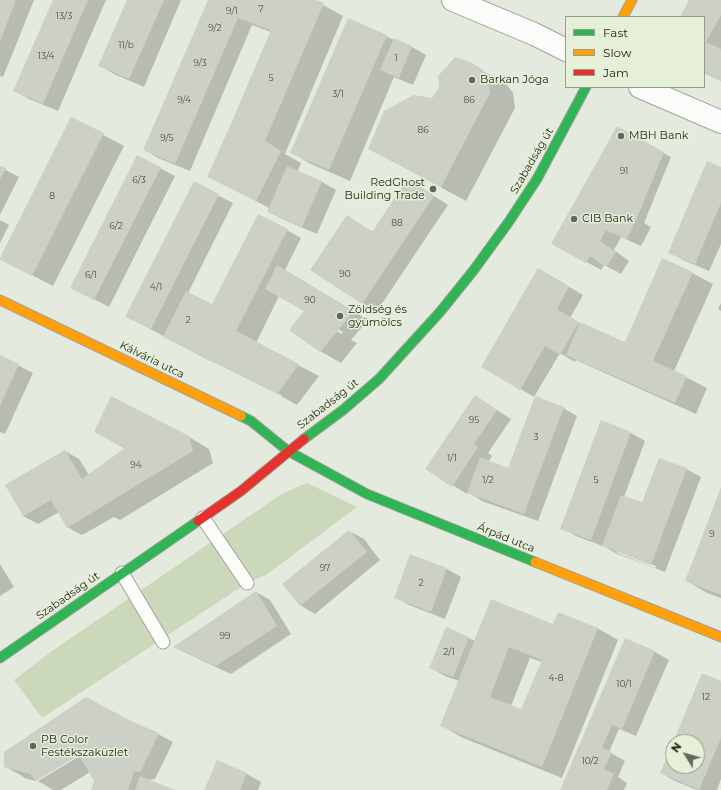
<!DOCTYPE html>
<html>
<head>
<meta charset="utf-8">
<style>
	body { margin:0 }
	#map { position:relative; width:721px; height:790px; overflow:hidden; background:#e5eade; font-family:Montserrat,sans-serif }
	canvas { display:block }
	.legend { position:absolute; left:565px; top:16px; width:140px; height:72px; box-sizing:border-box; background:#e6f0d8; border:1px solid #969d8b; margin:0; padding:5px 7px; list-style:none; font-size:12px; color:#1d2118 }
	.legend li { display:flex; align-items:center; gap:8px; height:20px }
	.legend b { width:20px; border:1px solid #969d8b }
	.north { position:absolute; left:665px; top:734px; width:40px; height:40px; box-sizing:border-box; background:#e6f0d8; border:1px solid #969d8b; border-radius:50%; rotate:307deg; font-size:11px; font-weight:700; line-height:16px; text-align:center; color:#1d2118 }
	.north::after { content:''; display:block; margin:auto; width:14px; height:18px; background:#63675d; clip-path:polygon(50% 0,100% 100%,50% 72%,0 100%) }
</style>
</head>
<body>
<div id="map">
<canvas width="721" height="790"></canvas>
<ul class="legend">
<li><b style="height:5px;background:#30b455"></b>Fast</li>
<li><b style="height:5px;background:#ff9f0a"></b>Slow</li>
<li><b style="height:5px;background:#e5322d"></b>Jam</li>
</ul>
<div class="north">N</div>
</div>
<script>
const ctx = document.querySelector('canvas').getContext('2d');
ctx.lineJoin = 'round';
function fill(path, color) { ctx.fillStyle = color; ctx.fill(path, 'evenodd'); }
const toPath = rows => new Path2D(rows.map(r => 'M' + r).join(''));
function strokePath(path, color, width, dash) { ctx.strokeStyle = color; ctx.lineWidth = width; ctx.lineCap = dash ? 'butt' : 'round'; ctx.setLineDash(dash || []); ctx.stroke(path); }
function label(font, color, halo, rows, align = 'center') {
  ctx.font = font + ' Montserrat,sans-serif'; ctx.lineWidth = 3; ctx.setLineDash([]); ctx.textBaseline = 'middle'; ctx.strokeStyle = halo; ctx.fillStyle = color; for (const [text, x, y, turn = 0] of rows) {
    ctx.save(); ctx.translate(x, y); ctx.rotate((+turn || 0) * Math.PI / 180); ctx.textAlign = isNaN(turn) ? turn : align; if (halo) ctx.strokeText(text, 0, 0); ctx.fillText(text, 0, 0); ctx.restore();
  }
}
const green = toPath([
	[307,483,357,507,266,575,247,583,42,718,14,680,52,651,283,493]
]);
const shadow = toPath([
	[0,0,34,0,3,77,0,76],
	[54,0,106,0,58,111,29,99,15,91],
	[128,0,181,0,144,87,114,74,100,66],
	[209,0,314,0,343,16,285,154,301,163,297,172,322,182,336,190,317,234,282,219,268,211,269,208,208,176,231,127,271,32,252,25,190,171,158,158,144,149],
	[690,0,721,0,721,81,704,73,704,17,681,17],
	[386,36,394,40,412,47,426,55,413,85,394,77,350,181,311,164,291,152],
	[481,70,507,85,513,93,515,108,466,201,369,148],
	[72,118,124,146,53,286,1,259],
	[617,127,671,157,644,223,651,227,641,246,621,237,614,250,629,261,621,274,604,265,601,270,567,251],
	[137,156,175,176,109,307,71,287],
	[0,167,19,177,0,215],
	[721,168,721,244,709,271,683,260,669,252],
	[194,183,233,203,188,293,213,305,287,230,301,238,285,270,368,320,351,340,357,343,341,363,320,351,304,313,342,334,343,332,279,296,256,343,319,376,297,405,281,396,281,395,210,359,210,361,126,316],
	[422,188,448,205,377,311,362,303,347,216,373,232],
	[0,220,9,225,0,243],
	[538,269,583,295,570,318,581,324,625,343,692,273,713,284,674,371,707,388,696,414,576,360,575,362,560,353,534,397,563,408,577,416,538,521,482,501,468,492,467,494,427,469,475,396,511,419,488,453,492,456,489,461,509,469,536,398,482,367],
	[721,303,721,311,718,309],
	[0,356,33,373,5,434,0,432],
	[601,421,631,433,645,441,624,497,643,504,686,469,701,477,665,572,617,554,605,547,576,536,562,528],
	[617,551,656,566,655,568,617,553],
	[95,432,189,437,209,449,213,463,120,520,114,517,82,535,67,527,59,512,38,524,23,516,65,451,79,459,89,475,126,449],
	[721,489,721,598,707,593,687,581],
	[349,531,364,539,380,560,315,614,300,605],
	[411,555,447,569,461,577,445,619,409,605,395,597],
	[0,564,14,587,0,596],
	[256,592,270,600,291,634,231,674,188,654,174,647],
	[554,625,597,628,618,640,562,778,461,737,441,725,459,681,445,676,431,668,447,628,475,641],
	[530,658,542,662,522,711,511,706],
	[626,640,655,652,669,660,636,736,619,729,609,752,625,761,618,777,627,783,624,790,562,790],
	[721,682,721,779,717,790,697,790,675,781,661,773,673,744,673,766,697,766,697,742,674,742],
	[133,723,158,734,173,742,155,779,148,780,173,790,92,790,96,781,90,772,61,790,53,790,38,781,80,756,79,754,35,781,25,778,5,766],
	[217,761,247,774,261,782,258,790,205,790]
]);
const building = toPath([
	[0,0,16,0,0,41],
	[53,0,88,0,43,104,13,91],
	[127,0,164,0,129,79,98,66],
	[208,0,316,0,324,3,265,141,281,151,256,201,207,177,230,126,271,30,238,18,175,164,143,150],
	[689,0,721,0,721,15,706,42,721,49,721,81,704,72,704,17,680,17],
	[348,18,387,35,329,170,290,153],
	[394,38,412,46,399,78,380,70],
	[455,57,468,61,482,69,488,77,490,93,441,187,368,149,384,111,414,95,432,98,439,88,438,76],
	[71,117,104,133,32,276,0,260,0,258],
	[617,126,664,152,637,218,627,239,606,230,600,241,616,252,606,267,590,256,586,263,551,244],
	[137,155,161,167,94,300,70,288],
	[707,161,721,167,721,203,695,264,668,253],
	[0,166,6,168,0,179],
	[287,166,322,181,302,227,267,212],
	[408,178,434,196,362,304,310,270,347,215,372,232],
	[194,181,219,194,151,329,125,317],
	[258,214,288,229,236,331,299,364,277,394,163,337,186,291,212,304],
	[662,258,693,272,653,361,687,376,675,403,566,355,580,322,625,342],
	[277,265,354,311,320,352,289,330,304,311,265,289],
	[538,268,569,286,557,309,579,322,560,355,545,346,520,390,481,367],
	[0,355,19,364,0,406],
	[475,395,497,410,474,444,478,447,452,487,425,469],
	[111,396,189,436,193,451,67,528,51,500,23,516,5,485,65,450,82,479,125,448,94,432],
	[535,396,564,407,524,514,467,493,480,457,508,468],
	[601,420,631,432,591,540,560,529],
	[659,458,687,468,651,565,602,546,621,495,642,502],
	[721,487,721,595,685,581],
	[349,530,367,552,300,606,282,584],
	[410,554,447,568,431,612,394,598],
	[256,591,277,626,216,666,173,647],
	[491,599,553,624,558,612,598,628,542,767,440,726],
	[509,647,542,660,521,709,490,697],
	[446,627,469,637,453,677,429,668],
	[625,638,655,651,622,729,612,725,602,748,612,752,604,769,614,774,607,790,560,790],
	[702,673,721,681,721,738,699,790,660,773],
	[673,742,697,742,697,766,673,766],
	[86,697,133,722,159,733,141,771,134,772,128,790,91,790,94,781,79,755,36,781,30,774,4,767,4,752],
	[217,760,247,773,240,790,204,790],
	[140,776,175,790,135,790]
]);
const lane = toPath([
	[203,518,247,583],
	[122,573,163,642]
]);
const street = toPath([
	[453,0,534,34,566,50],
	[640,87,721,122]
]);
const fast = toPath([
	[241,416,251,421,288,451,367,494,535,562],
	[304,439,343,410,379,379,440,312,473,271,508,223,537,179,586,87],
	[0,658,198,521]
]);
const slow = toPath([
	[623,17,632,0],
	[0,300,241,416],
	[535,562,721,637]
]);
const jam = toPath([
	[198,521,241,491,304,439]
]);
const markers = [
	[472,80,4,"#63675d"],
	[621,136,4,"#63675d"],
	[433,189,4,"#63675d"],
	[574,219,4,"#63675d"],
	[340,316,4,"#63675d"],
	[33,746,4,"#63675d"]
];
const numberNames = [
	["7",261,9],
	["9/1",232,11],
	["13/3",64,16],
	["9/2",215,28],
	["11/b",126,45],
	["13/4",46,56],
	["1",396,58],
	["9/3",200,63],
	["5",271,78],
	["3/1",338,94],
	["9/4",184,100],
	["86",469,100],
	["86",423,130],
	["9/5",167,138],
	["91",624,171],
	["6/3",139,180],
	["8",52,196],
	["88",397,223],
	["6/2",116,226],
	["90",345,274],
	["6/1",91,275],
	["4/1",156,287],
	["90",310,300],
	["2",188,320],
	["95",474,420],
	["3",536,437],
	["1/1",452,458],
	["94",136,465],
	["1/2",488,480],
	["5",596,480],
	["9",712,534],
	["97",325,568],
	["2",421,583],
	["99",225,636],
	["2/1",449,652],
	["4-8",556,678],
	["10/1",624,684],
	["12",706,697],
	["10/2",590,761]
];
const poiNames = [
	["Barkan Jóga",480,80],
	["MBH Bank",629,136],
	["RedGhost",425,183,"right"],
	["Building Trade",425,196,"right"],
	["CIB Bank",582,219],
	["Zöldség és",348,310],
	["gyümölcs",348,323],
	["PB Color",41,740],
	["Festékszaküzlet",41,753]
];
const streetNames = [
	["Szabadság út",532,161,-60],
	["Kálvária utca",152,360,26],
	["Szabadság út",328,404,-38],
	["Árpád utca",506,538,22],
	["Szabadság út",68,596,-35]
];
fill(green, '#cbd8b9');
fill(shadow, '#0003');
fill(building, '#ccd0c6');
strokePath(lane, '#9fa39a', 15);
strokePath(street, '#9fa39a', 24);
strokePath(fast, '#9fa39a', 11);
strokePath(slow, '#9fa39a', 11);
strokePath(jam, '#9fa39a', 11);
strokePath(lane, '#fbfcfa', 13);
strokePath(street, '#fbfcfa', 22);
strokePath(fast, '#30b455', 9);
strokePath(slow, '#ff9f0a', 9);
strokePath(jam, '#e5322d', 9);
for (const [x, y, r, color] of markers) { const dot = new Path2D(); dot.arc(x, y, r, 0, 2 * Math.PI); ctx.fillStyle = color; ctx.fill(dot); strokePath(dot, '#e6f0d8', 1.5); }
label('9px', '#4c5046', null, numberNames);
label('11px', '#1d2118', '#e6f0d8', poiNames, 'left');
label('11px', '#1d2118', '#e6f0d8', streetNames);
</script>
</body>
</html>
